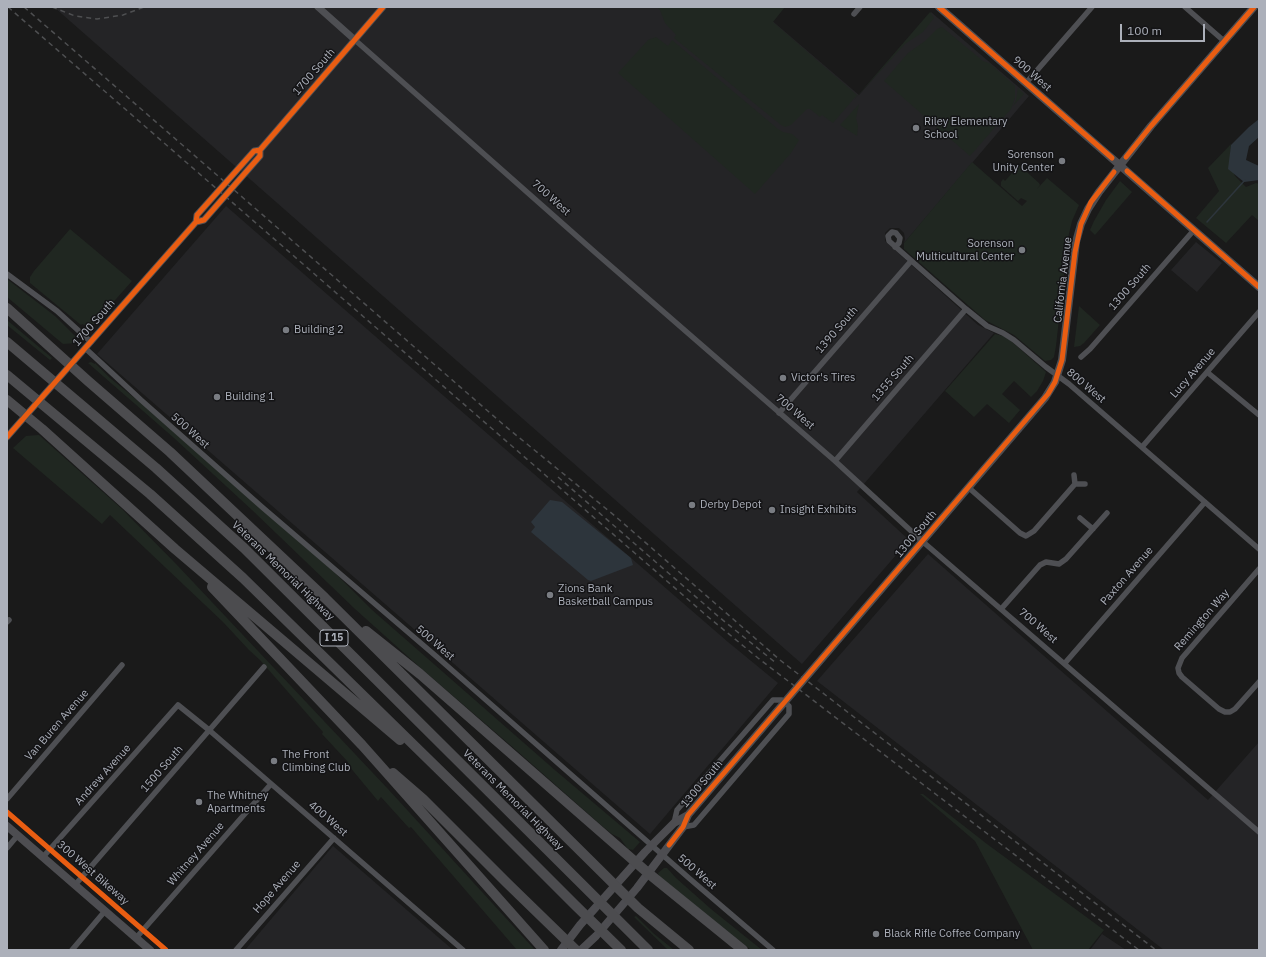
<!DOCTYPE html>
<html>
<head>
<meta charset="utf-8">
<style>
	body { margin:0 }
	#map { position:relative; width:1266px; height:957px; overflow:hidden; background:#1a1a1a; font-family:"IBM Plex Sans",sans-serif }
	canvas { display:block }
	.frame { position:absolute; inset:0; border:8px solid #acb0ba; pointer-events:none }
	.scale { position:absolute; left:1120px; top:24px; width:85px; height:18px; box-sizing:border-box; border:2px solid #acb0ba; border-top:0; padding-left:5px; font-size:12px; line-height:14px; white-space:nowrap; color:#acb0ba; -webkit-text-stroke:3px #141416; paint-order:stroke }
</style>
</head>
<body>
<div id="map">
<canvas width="1266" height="957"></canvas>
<div class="frame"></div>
<div class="scale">100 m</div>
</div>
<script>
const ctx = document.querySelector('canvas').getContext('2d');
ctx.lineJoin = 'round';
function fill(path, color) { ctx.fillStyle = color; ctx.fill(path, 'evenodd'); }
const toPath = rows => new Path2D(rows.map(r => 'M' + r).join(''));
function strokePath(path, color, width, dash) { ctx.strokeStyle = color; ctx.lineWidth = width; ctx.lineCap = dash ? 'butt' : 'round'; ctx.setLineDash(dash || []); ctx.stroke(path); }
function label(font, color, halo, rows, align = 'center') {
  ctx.font = font + ' "IBM Plex Sans",sans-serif'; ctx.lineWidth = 3; ctx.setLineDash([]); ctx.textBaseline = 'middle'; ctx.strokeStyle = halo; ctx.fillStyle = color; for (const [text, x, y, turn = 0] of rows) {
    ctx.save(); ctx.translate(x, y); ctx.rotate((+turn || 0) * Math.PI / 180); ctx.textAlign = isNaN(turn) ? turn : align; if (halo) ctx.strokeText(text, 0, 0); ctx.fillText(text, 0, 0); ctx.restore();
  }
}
const built = toPath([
	[54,7,756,7,859,95,931,12,1029,96,904,243,905,239,904,233,899,228,890,228,885,233,885,241,978,325,994,333,857,492,909,540,802,664],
	[226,206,407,364,728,642,778,683,650,834,97,354],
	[1196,242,1222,263,1197,292,1171,270],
	[928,554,1208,800,1259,742,1259,950,1164,950,817,681],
	[333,846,453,950,245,950],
	[1102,934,1126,950,1090,950]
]);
const green = toPath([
	[657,7,785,7,773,22,857,95,833,123,822,115,820,117,810,109,807,109,791,125,785,127,781,125,674,38,676,35,665,23,660,10],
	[930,12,934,18,923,32,905,44,853,101],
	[942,27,983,61,989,63,1015,86,1015,98,1011,109,970,156,884,81,908,53,925,41,937,29],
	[656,37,668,46,672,40,778,129,783,132,792,134,799,140,791,153,755,194,618,73,648,40],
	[1018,88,1024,94,1013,106,1016,100],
	[859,104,856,118,858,126,857,136,840,125],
	[1231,144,1230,165,1235,176,1246,187,1256,183,1259,184,1259,221,1252,215,1226,243,1196,218,1219,191,1208,168],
	[972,162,1022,206,1027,201,1021,198,1018,201,1001,186,1001,182,1003,179,1005,181,1019,165,1039,183,1040,185,1037,189,1047,178,1079,205,1072,221,1068,238,1056,346,1054,357,1051,360,1045,361,1014,335,985,320,904,249,904,243],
	[1120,181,1132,192,1095,235,1090,230,1094,221,1106,200],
	[70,229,132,281,93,325,89,327,82,324,81,325,30,283,30,277,34,271],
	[7,279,55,316,75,336,77,343,63,344,7,297],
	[1079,306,1100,325,1084,343,1080,346,1074,347],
	[7,320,52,358,50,360,7,325],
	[995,334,1003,336,1011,341,1046,372,1043,381,1037,391,1031,397,1014,381,1002,394,1020,410,1009,423,987,404,974,417,945,391],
	[91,362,95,364,95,363,110,378,143,405,334,572,371,609,556,771,640,842,633,850,628,849,620,838,612,834,601,825,516,750,423,670,355,609,252,510,174,438,88,363],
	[39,435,122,509,178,566,388,789,535,950,517,950,411,827,409,828,381,797,378,801,349,766,348,762,322,734,323,732,260,660,249,650,223,622,110,515,102,524,13,448,26,436],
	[920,794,923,794,987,844,1104,930,1088,950,1033,950,975,841],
	[664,868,667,868,676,878,711,909,762,950,751,950,659,876,658,873],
	[636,916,653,933,674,950,668,950,634,917]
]);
const water = toPath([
	[1259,119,1259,137,1249,146,1246,160,1259,166,1259,180,1244,182,1228,169,1231,145,1249,127],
	[550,500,562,502,631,558,633,565,591,581,588,580,531,532,535,527,531,522]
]);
const stream = toPath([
	[1207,222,1245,180]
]);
const minor = toPath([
	[1185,7,1224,41],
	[854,14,860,7],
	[355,40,597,254,835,461,922,541,1259,832],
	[1026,83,1092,7],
	[895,247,899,243,900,238,896,233,892,232,888,236,889,241,966,309,987,326,1003,333,1014,340,1046,367,1069,384,1259,549],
	[7,274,57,311,91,342],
	[85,348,141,400,262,507,437,657,690,879,773,950],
	[1081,357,1090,349,1194,230],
	[1207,372,1259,415],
	[779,413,911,261],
	[1142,447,1259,312],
	[835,461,966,309],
	[1075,484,1085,484],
	[968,487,1020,533,1026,536,1034,531,1075,484,1074,475],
	[1080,518,1093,529],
	[1259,569,1182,658,1178,668,1179,673,1182,677,1219,709,1225,712,1230,712,1235,709,1259,682],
	[1002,608,1040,565,1046,562,1059,564,1066,559,1107,513],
	[7,622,9,620],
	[1065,663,1205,502],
	[7,799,122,665],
	[674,823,677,810,773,700,782,700,789,706,789,714,694,825,683,827],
	[7,848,18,835],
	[43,857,178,705,209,730,463,950],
	[75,885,264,667],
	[136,938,271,784],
	[72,950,105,911],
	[236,950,334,838]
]);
const tertiary = toPath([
	[318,7,355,40],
	[196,222,204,220,260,156,260,150,383,7],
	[7,437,196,222,197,215,254,151,260,150]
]);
const secondary = toPath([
	[939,7,1259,287],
	[7,826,150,950],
	[561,950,580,925,645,852,674,823,688,815],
	[581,950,596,936,637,888,683,827,688,815,1045,398,1055,382,1062,360,1076,242,1081,224,1088,209,1099,192,1151,126,1254,7]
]);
const motorway = toPath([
	[7,308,88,381,170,452,325,598,638,908,689,950],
	[7,342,156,468,244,548,648,950],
	[7,375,150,494,243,578,474,804,575,905,621,950],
	[7,400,42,429,175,549,400,740],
	[212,587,362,745,544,950],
	[366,631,420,674,648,873,743,950],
	[393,773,423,799,507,883,576,950]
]);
const rail = toPath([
	[8,7,707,616,758,658,1139,950],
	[24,7,505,426,615,516,780,660,1156,950],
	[52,7,75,16,97,19,123,15,144,7],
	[558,477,719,617,776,663]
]);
const cycleway = toPath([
	[939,7,1112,158],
	[1126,157,1151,126,1254,7],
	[1127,171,1259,287],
	[196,222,204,220,260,156,260,150,383,7],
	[7,437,196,222,197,215,254,151,260,150],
	[7,812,166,950],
	[669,845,683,827,688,815,1048,394,1055,382,1062,360,1075,252,1081,224,1091,202,1114,172]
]);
const markers = [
	[916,128,4,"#797c82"],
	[1062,161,4,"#797c82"],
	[1022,250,4,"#797c82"],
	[286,330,4,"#797c82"],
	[783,378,4,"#797c82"],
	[217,397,4,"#797c82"],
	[692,505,4,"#797c82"],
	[772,510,4,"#797c82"],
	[550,595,4,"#797c82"],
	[274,761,4,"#797c82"],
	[199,802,4,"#797c82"],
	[876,934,4,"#797c82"]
];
const shields = [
	[334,638,28]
];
const shieldNames = [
	["I 15",334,638]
];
const streetNames = [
	["1700 South",314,72,-49],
	["900 West",1032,74,41],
	["700 West",551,198,42],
	["California Avenue",1063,280,-83],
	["1300 South",1130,287,-49],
	["1700 South",94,323,-49],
	["1390 South",837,330,-49],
	["Lucy Avenue",1193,373,-49],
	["1355 South",893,378,-49],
	["800 West",1086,386,40],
	["700 West",795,412,41],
	["500 West",190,431,42],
	["1300 South",916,534,-50],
	["Veterans Memorial Highway",283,571,44],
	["Paxton Avenue",1127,576,-49],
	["Remington Way",1202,620,-49],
	["700 West",1038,626,41],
	["500 West",435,643,41],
	["Van Buren Avenue",57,725,-49],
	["1500 South",162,769,-49],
	["Andrew Avenue",103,775,-48],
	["1300 South",702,784,-50],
	["Veterans Memorial Highway",513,800,45],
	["400 West",328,819,41],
	["Whitney Avenue",196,854,-49],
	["500 West",697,872,41],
	["300 West Bikeway",93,873,41],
	["Hope Avenue",277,887,-49]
];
const poiNames = [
	["Riley Elementary",924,122],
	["School",924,135],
	["Sorenson",1054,155,"right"],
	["Unity Center",1054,168,"right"],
	["Sorenson",1014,244,"right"],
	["Multicultural Center",1014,257,"right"],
	["Building 2",294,330],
	["Victor's Tires",791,378],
	["Building 1",225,397],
	["Derby Depot",700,505],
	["Insight Exhibits",780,510],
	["Zions Bank",558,589],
	["Basketball Campus",558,602],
	["The Front",282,755],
	["Climbing Club",282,768],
	["The Whitney",207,796],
	["Apartments",207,809],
	["Black Rifle Coffee Company",884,934]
];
fill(built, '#242426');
fill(green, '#202721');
fill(water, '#2d353c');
strokePath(stream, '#2d353c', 1.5);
strokePath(minor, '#4e4f53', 5.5);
strokePath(tertiary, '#4e4f53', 7);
strokePath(secondary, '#4d4d51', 8);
strokePath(motorway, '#4c4c4f', 10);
strokePath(rail, '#4e4f51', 1.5, [5, 4]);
strokePath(cycleway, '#e95d12', 5);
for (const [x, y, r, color] of markers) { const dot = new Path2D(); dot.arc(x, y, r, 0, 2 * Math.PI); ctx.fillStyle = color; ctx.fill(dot); strokePath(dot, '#141416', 1.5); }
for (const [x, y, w] of shields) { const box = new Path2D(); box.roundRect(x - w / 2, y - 8, w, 16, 3); ctx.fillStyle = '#141416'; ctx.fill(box); strokePath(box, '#acb0ba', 1); }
label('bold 10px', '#acb0ba', null, shieldNames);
label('11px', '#acb0ba', '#141416', streetNames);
label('11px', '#acb0ba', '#141416', poiNames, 'left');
</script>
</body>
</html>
